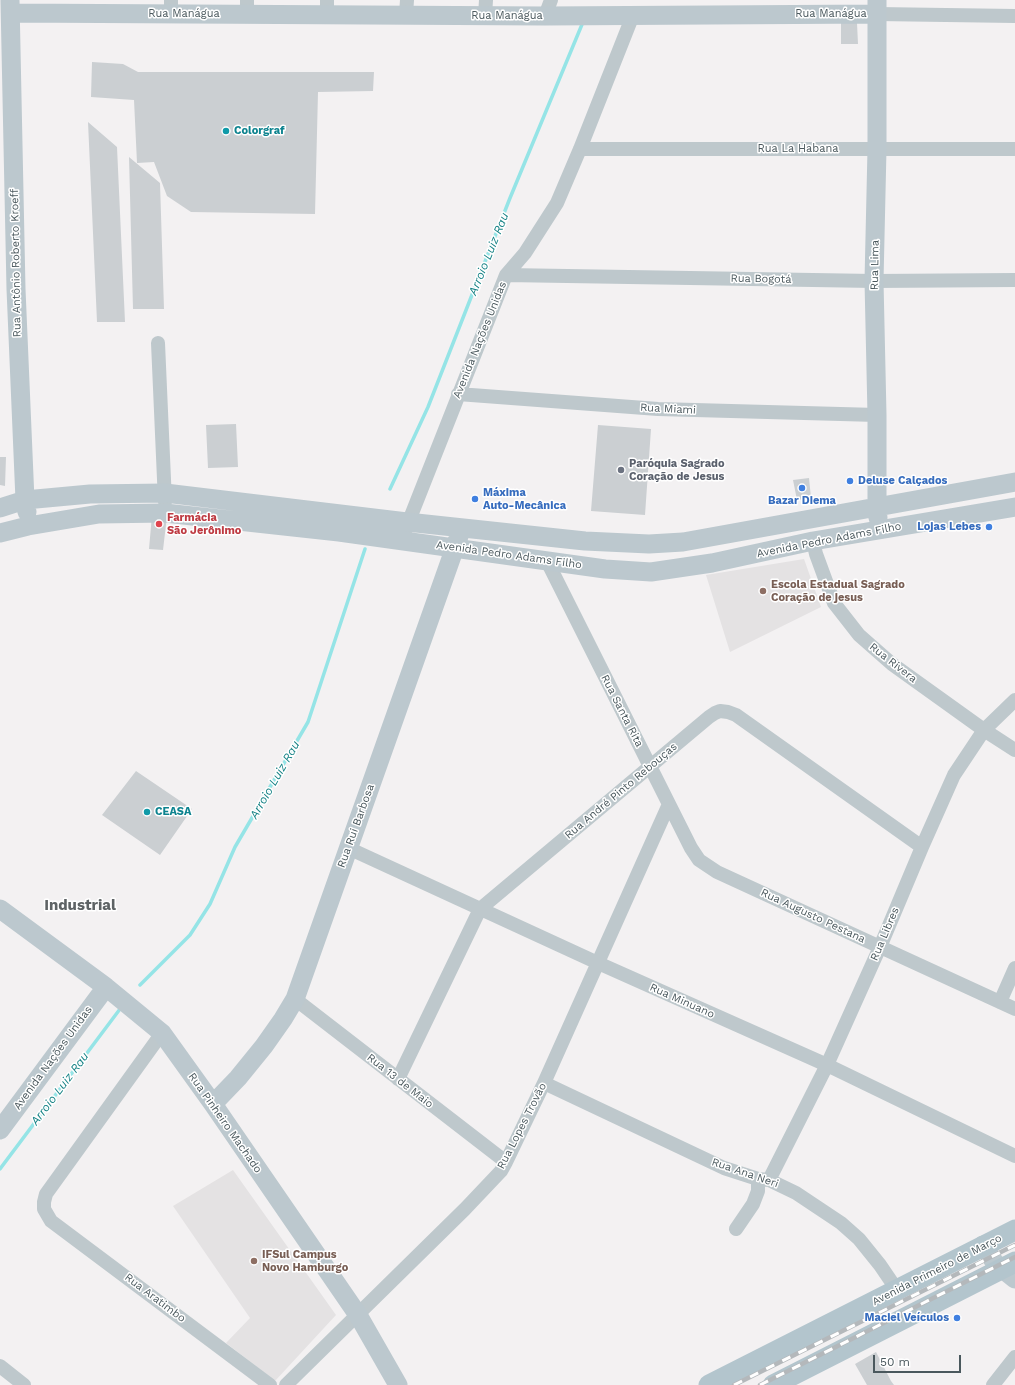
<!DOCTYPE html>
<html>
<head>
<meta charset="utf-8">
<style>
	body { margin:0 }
	#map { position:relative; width:1015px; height:1385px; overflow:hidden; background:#f3f1f2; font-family:"Work Sans",sans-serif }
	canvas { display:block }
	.scale { position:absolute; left:873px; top:1355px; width:88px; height:18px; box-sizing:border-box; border:2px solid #4a585d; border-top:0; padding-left:5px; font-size:12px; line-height:14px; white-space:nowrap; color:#4a585d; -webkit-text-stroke:3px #fff; paint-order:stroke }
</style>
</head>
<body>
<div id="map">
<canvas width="1015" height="1385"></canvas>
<div class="scale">50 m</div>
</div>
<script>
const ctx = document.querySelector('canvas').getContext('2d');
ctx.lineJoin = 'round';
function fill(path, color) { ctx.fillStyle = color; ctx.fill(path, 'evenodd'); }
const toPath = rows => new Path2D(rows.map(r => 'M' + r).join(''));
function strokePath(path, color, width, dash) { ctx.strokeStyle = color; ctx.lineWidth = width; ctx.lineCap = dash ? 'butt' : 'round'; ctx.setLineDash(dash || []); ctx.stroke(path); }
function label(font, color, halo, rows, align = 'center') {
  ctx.font = font + ' "Work Sans",sans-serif'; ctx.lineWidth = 3; ctx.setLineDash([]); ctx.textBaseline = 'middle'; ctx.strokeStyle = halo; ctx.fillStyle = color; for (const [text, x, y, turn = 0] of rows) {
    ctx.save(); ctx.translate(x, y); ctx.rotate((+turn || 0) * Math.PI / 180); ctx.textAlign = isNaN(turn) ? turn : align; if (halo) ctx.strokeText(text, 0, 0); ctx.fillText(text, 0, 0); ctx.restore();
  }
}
const education = toPath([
	[804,559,821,607,730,652,706,575],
	[233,1170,336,1315,275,1381,226,1343,250,1318,173,1206]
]);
const stream = toPath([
	[390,489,428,407,510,198,583,22],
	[140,985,190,935,210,904,235,847,308,722,365,549],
	[0,1169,120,1009]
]);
const building = toPath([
	[841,23,857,23,858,44,841,44],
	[92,62,123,64,138,72,374,72,373,91,318,92,315,214,191,212,167,196,154,162,137,163,134,100,91,97],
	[88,122,117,147,125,322,97,322],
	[129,157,160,183,164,309,133,309],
	[236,424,238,467,208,468,206,425],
	[598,425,651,429,645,515,591,511],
	[0,457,6,457,5,486,0,485],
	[809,478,811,498,797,500,793,480],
	[152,515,167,516,163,550,149,549],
	[136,771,192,809,160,855,102,815],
	[876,1352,891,1381,894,1385,867,1385,855,1364]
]);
const street = toPath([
	[171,0,171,14],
	[247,14,247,0],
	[327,14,327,0],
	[877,14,1015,16],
	[406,15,407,0],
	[485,16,486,0],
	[545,16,551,0],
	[580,149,1015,149],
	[506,275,874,281,1015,280],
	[158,343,165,502],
	[458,394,658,409,877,415],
	[405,531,506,275,525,253,557,203,580,149,633,15],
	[813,541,816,554,834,603,859,635,892,664,984,730,1015,750],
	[547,561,691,848,699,860,717,872,1015,1009],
	[348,848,598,963,827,1065,1015,1156],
	[295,999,506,1162],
	[1000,1002,1015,968],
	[162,1033,46,1194,44,1202,44,1209,51,1221,270,1385],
	[398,1079,480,909,709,717,715,713,720,711,728,712,736,715,922,847],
	[544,1083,724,1168,758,1179,769,1180,796,1193,841,1223,859,1239,880,1265,897,1290],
	[769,1180,827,1065,880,947,922,847,954,775,984,730,1015,700],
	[736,1229,753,1204,758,1191,758,1179],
	[0,1366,24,1385],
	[286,1385,465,1209,501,1171,506,1162,544,1083,669,804],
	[993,1385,1015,1357]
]);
const secondary = toPath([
	[877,0,877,149,874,281,877,415,877,507,878,518],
	[10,1,16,289,25,500,27,512],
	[11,13,545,16,877,14],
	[0,508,25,500,90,494,165,493,407,522,585,541,649,544,683,542,1015,482],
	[0,533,28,526,99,514,165,513,339,532,605,569,651,572,712,563,813,541,1015,507],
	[0,909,106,987,162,1033,213,1104,358,1315,398,1385],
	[213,1104,238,1078,264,1046,283,1019,295,999,459,536],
	[0,1130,106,987],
	[983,1245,995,1263,1015,1279]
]);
const primary = toPath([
	[709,1385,1015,1230],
	[773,1385,1015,1262]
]);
const rail = toPath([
	[734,1385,1015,1245],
	[760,1385,1015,1257]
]);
const markers = [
	[226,131,4,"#0f9aa8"],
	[621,470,4,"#6b7280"],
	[850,481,4,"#3f7fe0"],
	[802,488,4,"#3f7fe0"],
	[475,499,4,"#3f7fe0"],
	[159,524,4,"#e0444e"],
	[989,527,4,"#3f7fe0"],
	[763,591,4,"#8d6e63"],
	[147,812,4,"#0f9aa8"],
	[254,1261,4,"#8d6e63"],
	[957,1318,4,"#3f7fe0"]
];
const streetNames = [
	["Rua Manágua",184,14],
	["Rua Manágua",831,14],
	["Rua Manágua",507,16],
	["Rua La Habana",798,149],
	["Rua Antônio Roberto Kroeff",16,263,-91],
	["Rua Lima",875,265,-89],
	["Rua Bogotá",761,279,1],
	["Avenida Nações Unidas",480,340,-68],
	["Rua Miami",668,409,3],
	["Avenida Pedro Adams Filho",829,540,-11],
	["Avenida Pedro Adams Filho",509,555,8],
	["Rua Rivera",893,663,38],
	["Rua Santa Rita",622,711,63],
	["Rua André Pinto Rebouças",621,791,-40],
	["Rua Rui Barbosa",356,826,-70],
	["Rua Augusto Pestana",813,916,25],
	["Rua Libres",885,934,-67],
	["Rua Minuano",682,1001,24],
	["Avenida Nações Unidas",53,1058,-54],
	["Rua 13 de Maio",400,1081,38],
	["Rua Pinheiro Machado",225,1123,55],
	["Rua Lopes Trovão",522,1126,-63],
	["Rua Ana Neri",745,1173,19],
	["Avenida Primeiro de Março",937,1270,-27],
	["Rua Aratimbo",155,1298,37]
];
const cultureNames = [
	["Colorgraf",234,131],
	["CEASA",155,812]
];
const worshipNames = [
	["Paróquia Sagrado",629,464],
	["Coração de Jesus",629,477]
];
const shopNames = [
	["Deluse Calçados",858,481],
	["Máxima",483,493],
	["Auto-Mecânica",483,506],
	["Bazar Diema",802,501,"center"],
	["Lojas Lebes",981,527,"right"],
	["Maciel Veículos",949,1318,"right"]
];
const healthNames = [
	["Farmácia",167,518],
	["São Jerônimo",167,531]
];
const educationNames = [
	["Escola Estadual Sagrado",771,585],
	["Coração de jesus",771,598],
	["IFSul Campus",262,1255],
	["Novo Hamburgo",262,1268]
];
const waterNames = [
	["Arroio Luiz Rau",489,254,-68],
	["Arroio Luiz Rau",275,780,-60],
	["Arroio Luiz Rau",60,1089,-53]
];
const districtNames = [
	["Industrial",80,906]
];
fill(education, '#e4e2e3');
strokePath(stream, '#95e4e6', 3.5);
fill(building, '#cbcfd2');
strokePath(street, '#bec8cc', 14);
strokePath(secondary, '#bcc8ce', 19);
strokePath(primary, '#b3c5cd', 21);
strokePath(rail, '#b4b8bb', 4.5);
strokePath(rail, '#fff', 3, [9]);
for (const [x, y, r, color] of markers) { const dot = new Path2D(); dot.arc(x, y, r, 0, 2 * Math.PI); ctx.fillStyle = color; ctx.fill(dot); strokePath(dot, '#fff', 1.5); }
label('11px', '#4a585d', '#fff', streetNames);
label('bold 11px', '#0d838f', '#fff', cultureNames, 'left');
label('bold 11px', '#5b616d', '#fff', worshipNames, 'left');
label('bold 11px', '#366cbe', '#fff', shopNames, 'left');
label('bold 11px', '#be3a42', '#fff', healthNames, 'left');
label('bold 11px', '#785e54', '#fff', educationNames, 'left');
label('italic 12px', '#178386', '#fff', waterNames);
label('bold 15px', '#5e6365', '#fff', districtNames);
</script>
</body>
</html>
